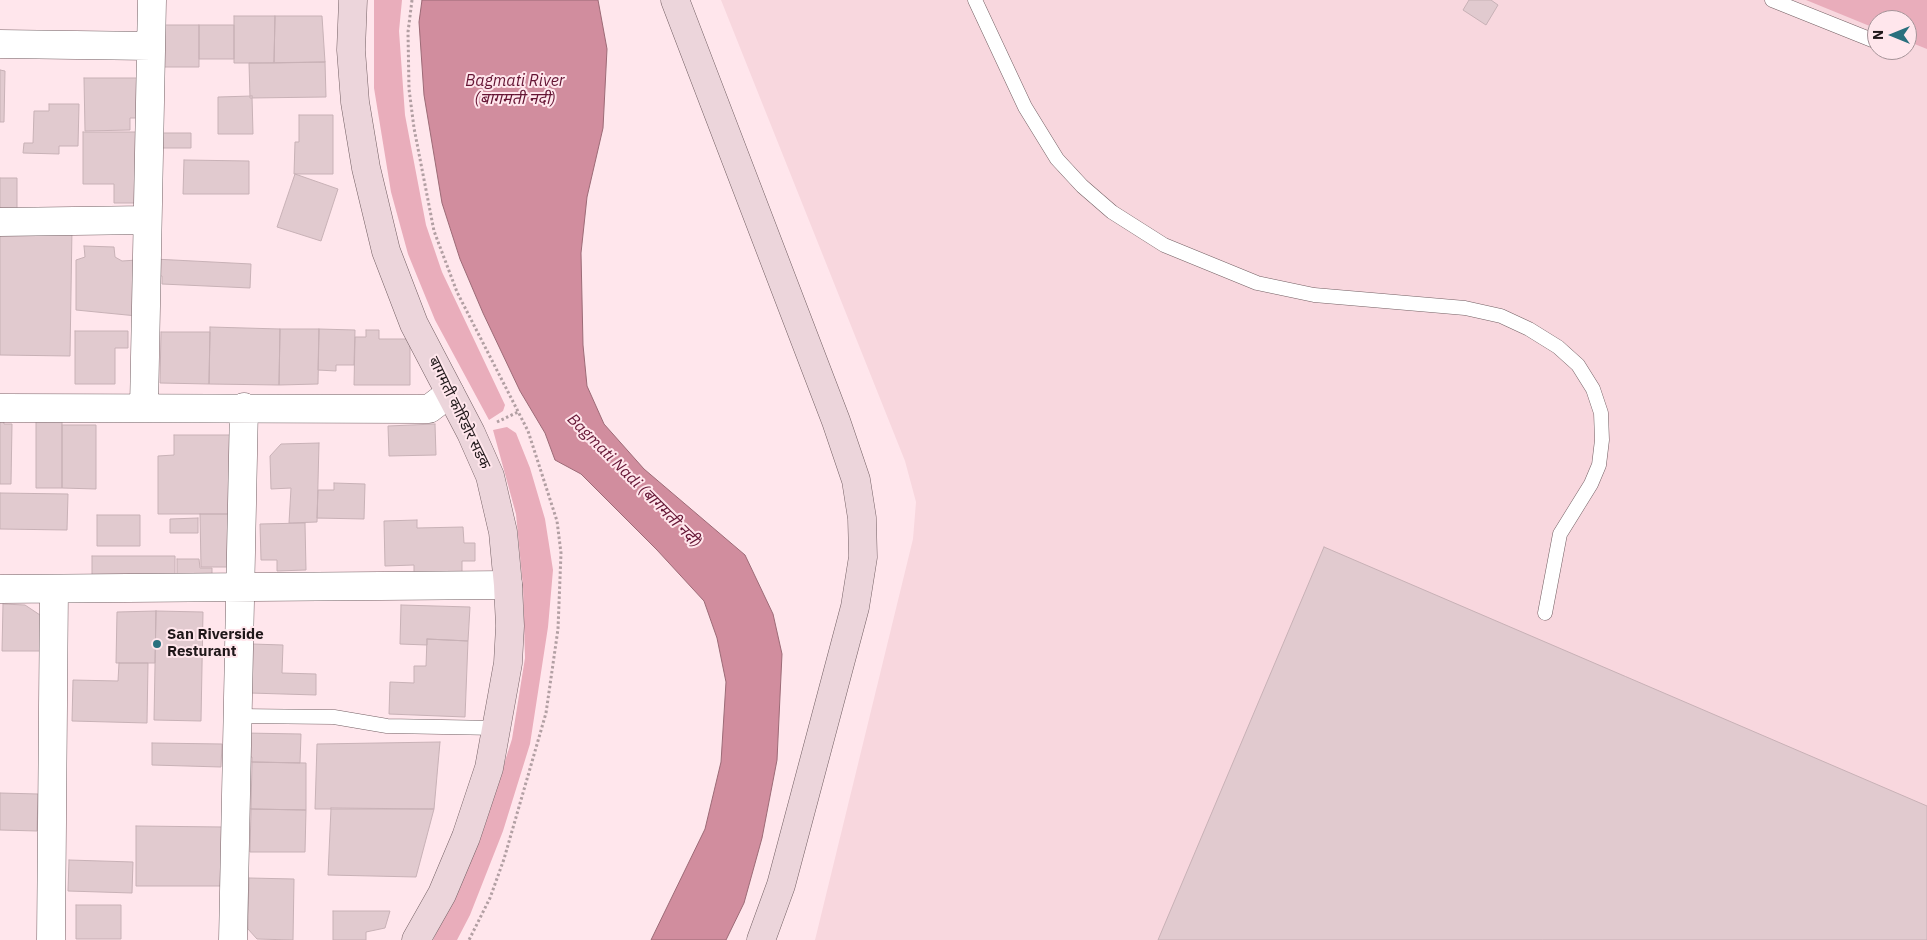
<!DOCTYPE html>
<html>
<head>
<meta charset="utf-8">
<style>
	body { margin:0 }
	#map { position:relative; width:1927px; height:940px; overflow:hidden; background:#ffe6ec; font-family:"IBM Plex Sans",sans-serif }
	canvas { display:block }
	.north { position:absolute; left:1867px; top:10px; width:50px; height:50px; box-sizing:border-box; background:#ffe6ec; border:1px solid #a59398; border-radius:50%; rotate:270deg; font-size:14px; font-weight:700; line-height:20px; text-align:center; color:#1f1719 }
	.north::after { content:''; display:block; margin:auto; width:18px; height:22px; background:#2a707e; clip-path:polygon(50% 0,100% 100%,50% 72%,0 100%) }
</style>
</head>
<body>
<div id="map">
<canvas width="1927" height="940"></canvas>
<div class="north">N</div>
</div>
<script>
const ctx = document.querySelector('canvas').getContext('2d');
ctx.lineJoin = 'round';
function fill(path, color) { ctx.fillStyle = color; ctx.fill(path, 'evenodd'); }
const toPath = rows => new Path2D(rows.map(r => 'M' + r).join(''));
function strokePath(path, color, width, dash) { ctx.strokeStyle = color; ctx.lineWidth = width; ctx.lineCap = dash ? 'butt' : 'round'; ctx.setLineDash(dash || []); ctx.stroke(path); }
function label(font, color, halo, rows, align = 'center') {
  ctx.font = font + ' "IBM Plex Sans","Noto Sans Devanagari",sans-serif'; ctx.lineWidth = 4; ctx.setLineDash([]); ctx.textBaseline = 'middle'; ctx.strokeStyle = halo; ctx.fillStyle = color; for (const [text, x, y, turn = 0] of rows) {
    ctx.save(); ctx.translate(x, y); ctx.rotate((+turn || 0) * Math.PI / 180); ctx.textAlign = isNaN(turn) ? turn : align; if (halo) ctx.strokeText(text, 0, 0); ctx.fillText(text, 0, 0); ctx.restore();
  }
}
const built = toPath([
	[721,0,1927,0,1927,940,815,940,913,539,916,502,905,461],
	[1877,20,1907,20,1907,50,1877,50]
]);
const green = toPath([
	[374,0,402,0,399,31,405,115,426,225,442,272,505,405,503,411,489,420,435,320,408,254,391,192,374,88],
	[1806,0,1927,0,1927,49,1907,41,1907,20,1877,20,1877,29],
	[507,427,516,433,530,468,545,519,553,570,548,627,530,744,503,831,470,915,457,940,433,940,484,827,512,739,525,658,523,587,516,514,493,430]
]);
const water = toPath([
	[422,0,598,0,607,49,603,128,587,197,581,253,583,345,587,386,604,424,644,469,745,555,773,614,782,654,777,760,762,838,744,903,726,940,651,940,705,829,721,762,726,682,717,638,704,601,657,550,581,474,555,460,545,433,520,391,483,313,460,259,442,203,424,95,419,22,422,0]
]);
const building = toPath([
	[1469,0,1491,0,1498,5,1486,25,1463,10,1469,0],
	[234,16,275,16,274,63,234,63,234,16],
	[275,16,322,16,325,62,274,63,275,16],
	[159,25,199,25,199,67,159,67,159,25],
	[199,25,234,25,234,59,199,59,199,25],
	[325,62,326,97,250,98,249,63,325,62],
	[0,70,5,71,4,122,0,122,0,70],
	[84,78,144,78,145,118,130,118,130,130,85,131,84,78],
	[252,96,253,134,218,134,218,97,252,96],
	[49,104,79,104,78,146,59,146,59,154,23,153,24,143,33,143,34,111,49,111,49,104],
	[299,115,333,115,333,174,294,174,295,142,299,142,299,115],
	[83,132,145,132,145,203,114,203,114,184,83,184,83,132],
	[155,133,191,133,191,148,155,148,155,133],
	[184,160,249,161,249,194,183,194,184,160],
	[295,174,338,189,321,241,277,227,295,174],
	[0,178,17,178,17,210,0,211,0,178],
	[0,227,72,228,70,356,0,355,0,227],
	[84,246,114,247,115,257,122,261,137,260,137,316,76,310,76,260,85,257,84,246],
	[154,259,251,264,250,288,162,284,162,276,153,275,154,259],
	[210,327,280,329,279,385,209,384,210,327],
	[280,329,319,329,318,384,279,385,280,329],
	[319,329,355,330,354,365,336,365,336,371,318,370,319,329],
	[366,330,379,330,379,339,410,339,410,385,354,385,355,337,366,337,366,330],
	[75,331,128,331,128,348,115,348,115,384,75,384,75,331],
	[161,332,210,332,209,384,160,383,161,332],
	[0,415,3,415,4,424,12,424,11,484,0,484,0,415],
	[36,421,62,421,62,488,36,488,36,421],
	[435,424,436,455,389,456,388,426,435,424],
	[62,425,96,425,96,489,62,488,62,425],
	[174,435,233,435,233,514,158,514,158,456,174,455,174,435],
	[319,443,317,522,289,523,291,488,271,489,270,456,281,444,319,443],
	[334,483,365,484,364,519,317,518,318,490,334,490,334,483],
	[0,493,68,494,67,530,0,529,0,493],
	[200,514,233,514,233,567,201,567,200,514],
	[97,515,140,515,140,546,97,546,97,515],
	[198,518,198,533,170,533,170,519,198,518],
	[417,520,417,528,463,527,464,543,475,543,475,561,462,561,462,574,414,575,414,565,385,566,384,521,417,520],
	[305,523,306,570,277,571,277,560,261,560,260,524,305,523],
	[1324,547,1927,806,1927,940,1158,940,1324,547],
	[92,556,175,556,175,584,92,585,92,556],
	[177,559,199,559,200,568,212,568,212,581,177,581,177,559],
	[3,604,25,605,46,619,45,651,2,651,3,604],
	[401,605,470,607,468,641,427,639,427,645,400,644,401,605],
	[156,611,203,612,201,721,154,720,156,611],
	[156,611,155,663,116,663,117,612,156,611],
	[427,639,468,641,465,717,389,714,390,682,414,683,414,666,426,666,427,639],
	[252,644,283,645,282,673,316,674,316,695,250,693,252,644],
	[119,663,148,663,147,723,72,721,73,680,118,681,119,663],
	[244,733,301,734,300,763,252,762,252,757,244,757,244,733],
	[440,742,434,809,315,809,317,744,440,742],
	[152,743,222,744,221,767,152,765,152,743],
	[252,762,306,763,306,810,251,809,252,762],
	[0,793,38,794,37,831,0,830,0,793],
	[331,808,434,809,416,877,328,875,331,808],
	[251,809,306,810,305,852,250,852,251,809],
	[136,826,223,827,222,886,136,886,136,826],
	[69,860,133,862,132,893,68,891,69,860],
	[249,878,294,879,293,940,257,939,248,929,249,878],
	[76,905,121,905,121,939,76,939,76,905],
	[333,911,390,911,385,928,366,932,366,940,333,940,333,911]
]);
const path = toPath([
	[412,0,408,32,409,89,414,128,434,231,457,292,528,431,557,521,561,553,558,629,546,713,504,859,490,898,469,940],
	[497,422,518,412]
]);
const service = toPath([
	[975,0,1025,107,1057,159,1082,186,1112,212,1164,245,1257,283,1314,295,1465,308,1501,316,1529,329,1558,347,1578,365,1593,389,1601,413,1602,440,1599,465,1591,484,1560,534,1545,613],
	[1772,0,1877,42],
	[238,716,334,717,387,726,497,728]
]);
const minor = toPath([
	[0,44,151,46],
	[0,222,147,220],
	[0,408,429,409,450,393],
	[144,408,152,0],
	[0,589,508,585],
	[51,940,54,589],
	[233,940,244,407]
]);
const secondary = toPath([
	[353,0,351,50,355,102,366,168,386,251,414,324,471,433,490,476,503,532,508,585,510,626,508,663,489,768,466,837,442,894,416,940],
	[675,0,836,421,856,480,862,518,863,557,855,607,781,885,761,940]
]);
const markers = [
	[157,644,5,"#2a707e"]
];
const streetNames = [
	["बागमती कोरिडोर सडक",459,413,64]
];
const poiNames = [
	["San Riverside",167,635],
	["Resturant",167,652]
];
const waterNames = [
	["Bagmati River",515,81],
	["(बागमती नदी)",515,99],
	["Bagmati Nadi (बागमती नदी)",634,481,45]
];
fill(built, '#f8d7de');
fill(green, '#e9adbb');
fill(water, '#d18d9e');
strokePath(water, '#9c6a76', 1);
fill(building, '#e1cacf');
strokePath(building, '#c8b1b6', 1);
strokePath(service, '#746064', 15);
strokePath(minor, '#746064', 29);
strokePath(secondary, '#746064', 29);
strokePath(path, '#b29fa3', 3, [2.5, 2.5]);
strokePath(service, '#fff', 14);
strokePath(minor, '#fff', 28);
strokePath(secondary, '#ecd5db', 28);
for (const [x, y, r, color] of markers) { const dot = new Path2D(); dot.arc(x, y, r, 0, 2 * Math.PI); ctx.fillStyle = color; ctx.fill(dot); strokePath(dot, '#ffe6ec', 2); }
label('15px', '#1f1719', '#ffe6ec', streetNames);
label('bold 15px', '#1f1719', '#ffe6ec', poiNames, 'left');
label('italic 16px', '#651534', '#ffe6ec', waterNames);
</script>
</body>
</html>
